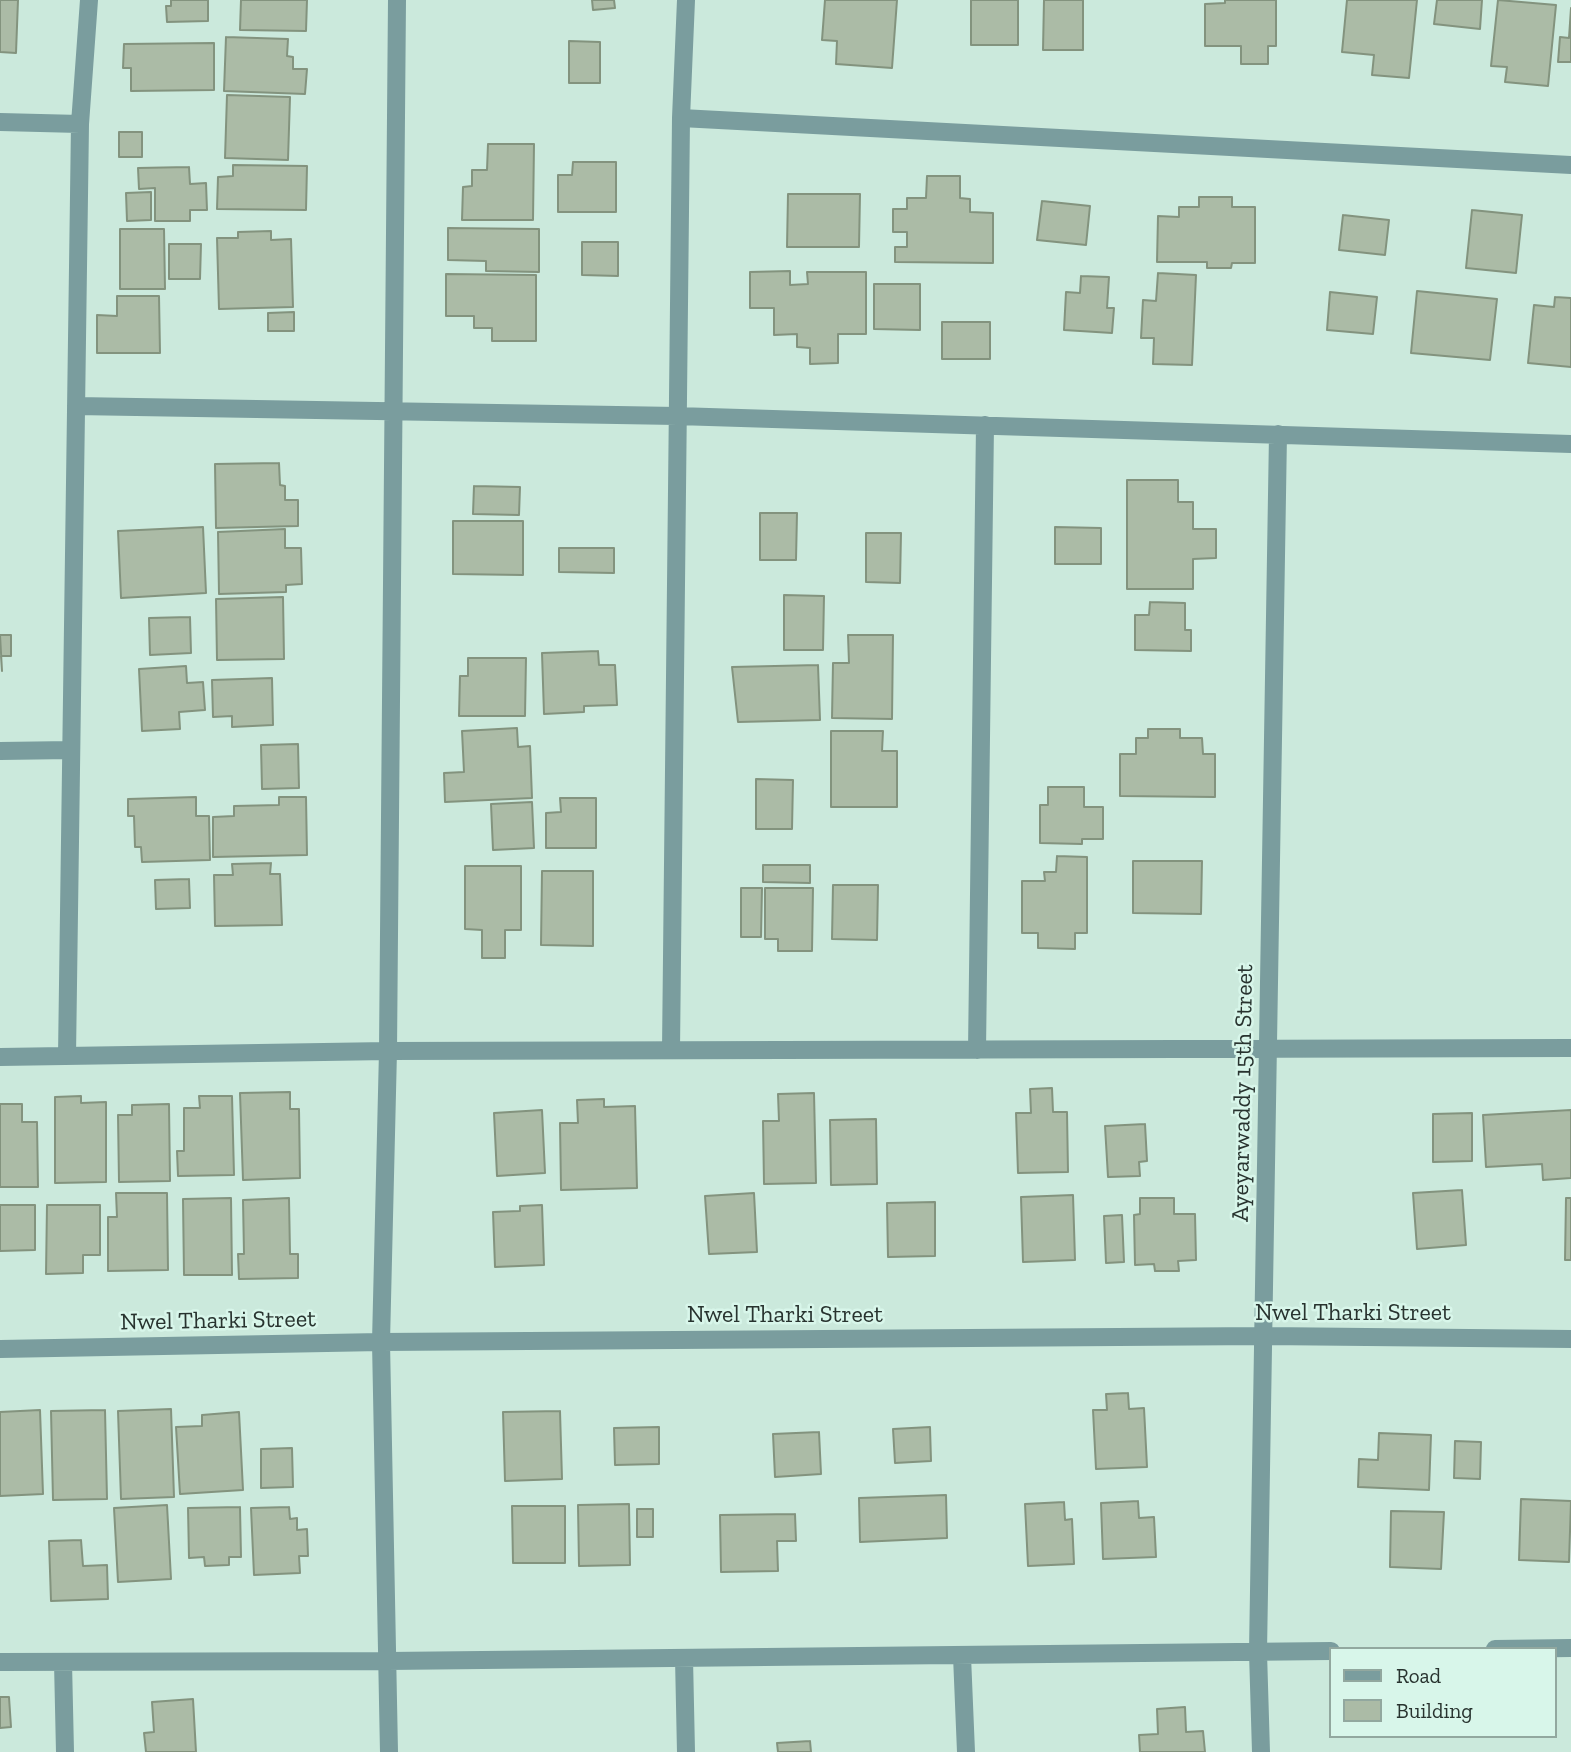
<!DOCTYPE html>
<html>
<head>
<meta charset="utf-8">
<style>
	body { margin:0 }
	#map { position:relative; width:1571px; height:1752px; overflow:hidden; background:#cbe9dc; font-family:"Zilla Slab",serif }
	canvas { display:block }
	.legend { position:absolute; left:1329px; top:1647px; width:228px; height:91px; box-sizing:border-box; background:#d8f6ea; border:2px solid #92a89f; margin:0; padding:9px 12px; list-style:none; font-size:21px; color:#28332f }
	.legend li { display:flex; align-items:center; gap:14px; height:35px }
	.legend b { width:35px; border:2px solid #92a89f }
</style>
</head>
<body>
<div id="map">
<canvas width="1571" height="1752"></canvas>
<ul class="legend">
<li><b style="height:9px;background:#7a9d9e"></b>Road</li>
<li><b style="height:19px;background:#abbba6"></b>Building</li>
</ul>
</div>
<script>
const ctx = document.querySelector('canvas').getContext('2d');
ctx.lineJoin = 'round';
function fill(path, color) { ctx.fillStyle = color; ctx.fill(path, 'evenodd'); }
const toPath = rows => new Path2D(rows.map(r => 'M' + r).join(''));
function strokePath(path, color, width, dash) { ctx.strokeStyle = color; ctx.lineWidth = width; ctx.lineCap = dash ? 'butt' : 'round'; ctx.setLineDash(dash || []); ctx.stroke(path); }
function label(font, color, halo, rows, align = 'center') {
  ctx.font = font + ' "Zilla Slab",serif'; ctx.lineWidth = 5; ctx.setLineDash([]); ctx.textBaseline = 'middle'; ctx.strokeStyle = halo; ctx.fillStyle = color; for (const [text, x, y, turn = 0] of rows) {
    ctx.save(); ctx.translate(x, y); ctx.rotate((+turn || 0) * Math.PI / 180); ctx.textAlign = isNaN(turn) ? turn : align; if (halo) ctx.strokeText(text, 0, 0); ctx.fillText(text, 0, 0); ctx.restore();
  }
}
const building = toPath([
	[0,0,18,0,16,53,0,52,0,0],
	[171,0,208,0,208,21,167,22,166,6,171,6,171,0],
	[241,0,307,0,306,31,240,30,241,0],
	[592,0,614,0,615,8,593,10,592,0],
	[825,0,897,0,892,68,836,64,837,41,822,40,825,0],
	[971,0,1018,0,1018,45,971,45,971,0],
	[1044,0,1083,0,1083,50,1043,50,1044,0],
	[1225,0,1276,0,1276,46,1268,46,1268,64,1241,64,1241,46,1205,46,1205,4,1225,3,1225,0],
	[1347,0,1417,0,1409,78,1372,75,1374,55,1342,52,1347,0],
	[1437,0,1482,0,1480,29,1434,24,1437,0],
	[1498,0,1556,5,1548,86,1505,82,1507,67,1491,66,1498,0],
	[1571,8,1571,62,1558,62,1560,37,1569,38,1571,8],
	[226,37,288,39,287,56,293,57,293,69,307,69,305,94,224,91,226,37],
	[569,41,600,42,600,83,569,83,569,41],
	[214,43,214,90,131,91,131,68,123,68,124,44,214,43],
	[227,95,290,97,288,160,225,158,227,95],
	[119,132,142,132,142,157,119,157,119,132],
	[488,144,534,144,533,220,462,220,463,187,472,186,472,170,487,170,488,144],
	[573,162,616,162,616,212,558,212,558,175,572,175,573,162],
	[233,165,307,166,306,210,217,209,218,177,233,176,233,165],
	[189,167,190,184,206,183,207,210,190,210,190,221,155,221,155,188,139,189,138,168,189,167],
	[927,176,960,176,960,198,970,199,970,212,993,213,993,263,895,262,895,247,907,247,907,232,893,232,893,209,907,209,907,198,926,198,927,176],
	[151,192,151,220,127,221,126,193,151,192],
	[788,194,860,194,859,247,787,247,788,194],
	[1199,197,1232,197,1232,207,1255,207,1255,263,1232,263,1231,268,1207,268,1207,262,1157,262,1158,216,1179,217,1179,207,1199,207,1199,197],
	[1042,201,1090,206,1086,245,1037,240,1042,201],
	[1472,210,1522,215,1516,273,1466,268,1472,210],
	[1343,215,1389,220,1385,255,1339,250,1343,215],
	[448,228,539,229,539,272,486,271,486,261,448,260,448,228],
	[120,229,164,229,165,289,120,289,120,229],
	[271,231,271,240,291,239,293,307,219,309,217,238,238,238,238,232,271,231],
	[582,242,618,242,618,276,582,275,582,242],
	[169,244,201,244,200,279,169,279,169,244],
	[790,271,790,285,808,284,807,272,866,272,866,334,838,334,838,363,810,364,810,348,797,347,797,334,774,335,774,308,750,308,750,272,790,271],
	[1158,273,1196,275,1192,365,1153,364,1154,338,1141,338,1143,300,1156,301,1158,273],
	[446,274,536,275,536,341,492,341,492,328,474,328,474,316,446,316,446,274],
	[1081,276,1109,277,1107,308,1114,308,1112,333,1064,330,1066,292,1080,293,1081,276],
	[874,284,920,284,920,330,874,329,874,284],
	[1417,291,1497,299,1490,360,1411,353,1417,291],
	[1330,292,1377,297,1373,334,1327,330,1330,292],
	[117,296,159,296,160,353,97,353,97,315,117,316,117,296],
	[1555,297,1571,298,1571,367,1528,363,1534,305,1554,307,1555,297],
	[294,312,294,331,268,331,268,313,294,312],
	[942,322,990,322,990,359,942,359,942,322],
	[279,463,280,485,285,486,285,500,298,500,298,526,216,528,215,464,279,463],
	[1127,480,1178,480,1178,502,1193,502,1193,529,1216,529,1216,558,1193,559,1193,589,1127,589,1127,480],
	[474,486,520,487,519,515,473,514,474,486],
	[760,513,797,513,796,560,760,560,760,513],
	[453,521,523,521,523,575,453,574,453,521],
	[203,527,206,593,121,598,118,531,203,527],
	[1055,527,1101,528,1101,564,1055,564,1055,527],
	[285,529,285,548,301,548,302,584,286,585,286,592,219,594,218,532,285,529],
	[866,533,901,533,900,583,866,582,866,533],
	[559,548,614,548,614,573,559,572,559,548],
	[784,595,824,596,823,650,784,650,784,595],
	[283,597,284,659,217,660,216,599,283,597],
	[1150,602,1185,603,1185,630,1191,630,1191,651,1135,650,1135,615,1149,615,1150,602],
	[190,617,191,653,150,655,149,618,190,617],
	[0,635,11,635,11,656,1,656,2,671,0,635],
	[848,635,893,635,892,719,832,718,833,663,849,663,848,635],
	[598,651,599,665,615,665,617,705,584,706,584,712,544,714,542,653,598,651],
	[468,658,526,658,525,716,459,716,460,676,468,676,468,658],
	[818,665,820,720,738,722,732,667,818,665],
	[186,666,187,683,203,682,205,710,179,712,180,729,142,731,139,669,186,666],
	[272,678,273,725,232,727,232,716,213,717,212,680,272,678],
	[517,728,518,747,530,746,532,798,445,802,444,773,464,772,462,731,517,728],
	[1148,729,1180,729,1180,738,1202,738,1203,754,1215,754,1215,797,1120,796,1120,754,1136,754,1136,738,1148,738,1148,729],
	[831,731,883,731,882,751,897,751,897,807,831,807,831,731],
	[298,744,299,788,262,789,261,745,298,744],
	[756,779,793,780,792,829,756,829,756,779],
	[1048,787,1084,787,1084,807,1103,807,1103,839,1082,839,1082,844,1040,843,1040,805,1048,805,1048,787],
	[196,797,196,816,209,816,210,860,142,862,141,847,135,847,134,816,128,816,128,799,196,797],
	[279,797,306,797,307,855,213,857,213,817,234,816,234,806,279,805,279,797],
	[560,798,596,798,596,848,546,848,546,813,561,812,560,798],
	[532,802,534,848,493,850,491,804,532,802],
	[1057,856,1087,857,1087,933,1075,933,1075,949,1038,948,1038,933,1022,933,1022,881,1045,881,1044,872,1056,872,1057,856],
	[1133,861,1202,861,1201,914,1133,913,1133,861],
	[271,863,270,874,280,874,282,925,215,926,214,875,233,875,232,864,271,863],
	[763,865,810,865,810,883,763,882,763,865],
	[465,866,521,866,521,930,505,930,505,958,482,958,482,930,465,929,465,866],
	[542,871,593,871,593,946,541,945,542,871],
	[189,879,190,908,156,909,155,880,189,879],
	[833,885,878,885,877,940,832,939,833,885],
	[741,888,762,888,761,937,741,937,741,888],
	[765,888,813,888,812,951,778,951,778,939,765,939,765,888],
	[1052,1088,1053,1112,1067,1112,1068,1172,1018,1173,1016,1113,1031,1113,1030,1089,1052,1088],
	[290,1092,290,1109,299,1109,300,1178,243,1180,240,1093,290,1092],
	[814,1093,816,1183,764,1184,763,1121,779,1121,778,1094,814,1093],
	[81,1096,81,1103,106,1102,106,1182,55,1183,55,1097,81,1096],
	[199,1096,232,1096,234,1175,178,1176,177,1151,184,1151,184,1108,200,1108,199,1096],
	[604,1099,604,1107,635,1106,637,1188,561,1190,560,1123,578,1123,577,1100,604,1099],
	[0,1104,22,1104,22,1122,37,1122,38,1187,0,1187,0,1104],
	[169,1104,170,1181,119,1182,118,1115,132,1115,132,1105,169,1104],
	[542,1110,545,1173,497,1176,494,1113,542,1110],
	[1571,1110,1571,1178,1543,1180,1542,1164,1486,1167,1483,1115,1571,1110],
	[1472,1113,1472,1161,1433,1162,1433,1114,1472,1113],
	[876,1119,877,1184,831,1185,830,1120,876,1119],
	[1145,1124,1147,1161,1139,1162,1140,1176,1108,1177,1105,1126,1145,1124],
	[1462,1190,1466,1245,1417,1249,1413,1193,1462,1190],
	[116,1193,167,1193,168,1270,108,1271,108,1217,117,1217,116,1193],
	[754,1193,757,1252,709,1254,705,1196,754,1193],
	[1073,1195,1075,1260,1023,1262,1021,1197,1073,1195],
	[231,1198,232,1275,184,1275,183,1199,231,1198],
	[289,1198,290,1254,298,1254,298,1278,239,1279,238,1254,244,1254,243,1200,289,1198],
	[1140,1198,1174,1198,1174,1214,1195,1214,1196,1260,1178,1261,1179,1271,1155,1271,1154,1264,1135,1265,1134,1215,1140,1214,1140,1198],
	[1566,1198,1571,1198,1571,1260,1565,1260,1566,1198],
	[935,1202,935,1256,888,1257,887,1203,935,1202],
	[0,1205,35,1205,35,1250,0,1251,0,1205],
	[47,1205,100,1205,100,1255,83,1255,83,1273,46,1274,47,1205],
	[542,1205,544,1265,495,1267,493,1212,520,1211,520,1206,542,1205],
	[1122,1215,1124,1262,1106,1263,1104,1216,1122,1215],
	[1128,1393,1129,1409,1144,1408,1147,1467,1096,1469,1093,1410,1107,1410,1106,1394,1128,1393],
	[171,1409,174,1497,121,1499,118,1411,171,1409],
	[40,1410,43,1494,0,1496,0,1412,40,1410],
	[105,1410,107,1499,53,1500,51,1411,105,1410],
	[560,1411,562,1479,505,1481,503,1412,560,1411],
	[239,1412,243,1490,180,1494,176,1427,202,1426,202,1415,239,1412],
	[659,1427,659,1464,615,1465,614,1428,659,1427],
	[930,1427,931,1461,895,1463,893,1429,930,1427],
	[819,1432,821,1474,775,1477,773,1434,819,1432],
	[1379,1433,1431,1435,1429,1490,1358,1487,1359,1459,1378,1460,1379,1433],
	[1455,1441,1481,1442,1480,1479,1454,1478,1455,1441],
	[292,1448,293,1487,261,1488,261,1449,292,1448],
	[946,1495,947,1538,860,1542,859,1498,946,1495],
	[1521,1499,1571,1501,1569,1562,1519,1560,1521,1499],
	[1138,1501,1139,1518,1154,1517,1156,1557,1103,1559,1101,1503,1138,1501],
	[1064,1502,1065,1520,1072,1519,1074,1564,1028,1566,1025,1504,1064,1502],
	[629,1504,630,1565,579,1566,578,1505,629,1504],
	[167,1505,171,1579,118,1582,114,1508,167,1505],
	[512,1506,565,1506,565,1563,513,1563,512,1506],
	[240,1507,241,1557,229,1557,229,1565,205,1566,204,1557,189,1558,188,1508,240,1507],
	[289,1507,290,1519,297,1518,297,1530,307,1529,308,1556,299,1556,300,1573,254,1575,251,1508,289,1507],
	[637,1509,653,1509,653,1537,637,1537,637,1509],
	[1391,1511,1444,1512,1441,1569,1390,1567,1391,1511],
	[795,1514,796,1541,777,1541,778,1571,721,1572,720,1515,795,1514],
	[81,1540,83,1566,107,1565,108,1599,51,1601,49,1541,81,1540],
	[0,1697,9,1697,11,1727,0,1728,0,1697],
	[193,1699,196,1752,146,1752,144,1733,154,1732,152,1702,193,1699],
	[1185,1707,1186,1732,1203,1731,1205,1752,1140,1752,1139,1735,1158,1734,1157,1709,1185,1707],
	[810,1741,811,1752,778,1752,777,1743,810,1741]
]);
const minor = toPath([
	[681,118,1571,165],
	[0,122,80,124],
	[76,406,677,416,1571,444],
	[0,751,71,750],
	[671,1050,681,118,686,0],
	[977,1050,985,425],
	[67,1056,80,124,89,0],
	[0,1057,388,1051,1571,1048],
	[0,1349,381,1342,1265,1336,1571,1339],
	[1495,1649,1571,1648],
	[962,1656,966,1752],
	[684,1658,686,1752],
	[0,1662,388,1661,1331,1651],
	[63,1662,65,1752],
	[389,1752,381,1342,388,1051,397,0],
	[1261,1752,1258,1652,1278,434]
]);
const streetNames = [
	["Ayeyarwaddy 15th Street",1243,1093,-89],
	["Nwel Tharki Street",1353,1313],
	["Nwel Tharki Street",785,1315],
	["Nwel Tharki Street",218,1321,-1]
];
fill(building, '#abbba6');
strokePath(building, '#83937e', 2);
strokePath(minor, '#7a9d9e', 18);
label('24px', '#28332f', '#d8f6ea', streetNames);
</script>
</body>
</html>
